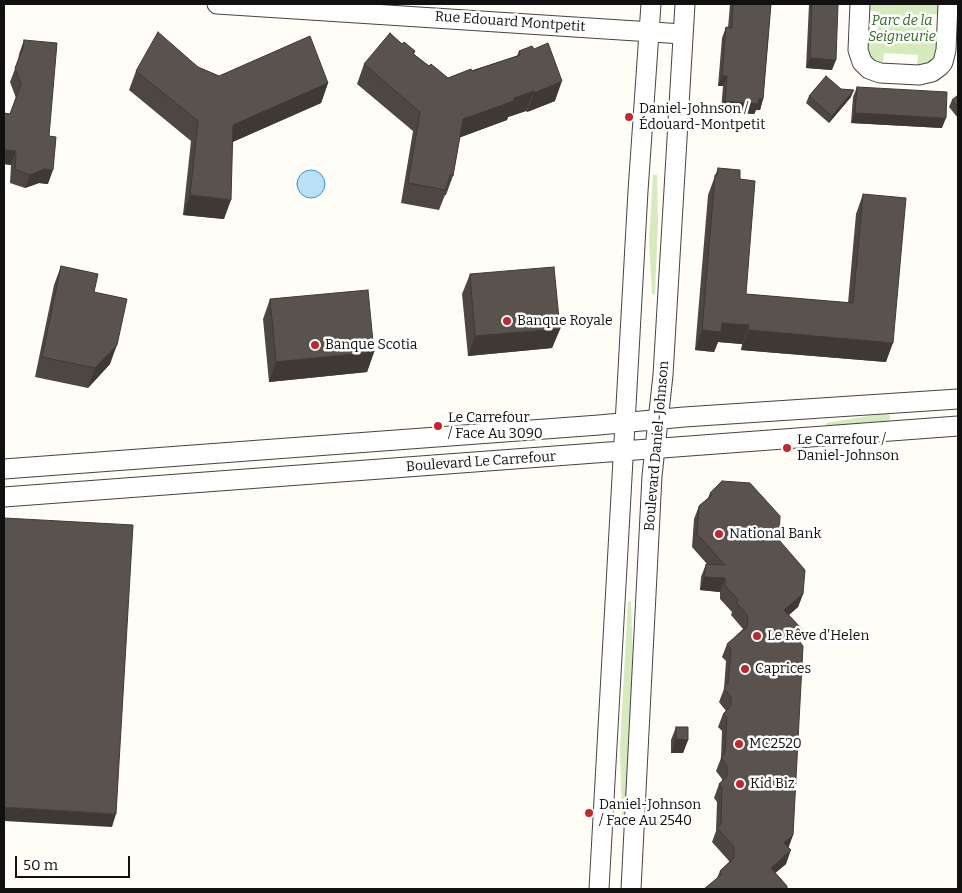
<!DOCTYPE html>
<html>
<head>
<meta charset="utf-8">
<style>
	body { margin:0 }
	#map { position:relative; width:962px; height:893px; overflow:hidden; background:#fffdf5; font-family:Bitter,serif }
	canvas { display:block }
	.frame { position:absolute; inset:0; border:5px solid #111; pointer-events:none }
	.scale { position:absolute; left:15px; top:856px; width:115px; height:22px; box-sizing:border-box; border:2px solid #111; border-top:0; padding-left:6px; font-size:15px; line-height:18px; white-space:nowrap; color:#111; -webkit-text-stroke:4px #fff; paint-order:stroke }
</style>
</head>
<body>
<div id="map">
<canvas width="962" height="893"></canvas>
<div class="frame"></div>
<div class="scale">50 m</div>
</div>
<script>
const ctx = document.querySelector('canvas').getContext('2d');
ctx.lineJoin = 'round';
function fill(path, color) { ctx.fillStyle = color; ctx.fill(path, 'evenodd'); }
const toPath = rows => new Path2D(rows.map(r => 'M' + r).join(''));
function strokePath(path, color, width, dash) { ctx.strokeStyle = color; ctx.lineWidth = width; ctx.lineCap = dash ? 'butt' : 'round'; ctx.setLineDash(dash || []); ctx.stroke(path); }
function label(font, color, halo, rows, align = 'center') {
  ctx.font = font + ' Bitter,serif'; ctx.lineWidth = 5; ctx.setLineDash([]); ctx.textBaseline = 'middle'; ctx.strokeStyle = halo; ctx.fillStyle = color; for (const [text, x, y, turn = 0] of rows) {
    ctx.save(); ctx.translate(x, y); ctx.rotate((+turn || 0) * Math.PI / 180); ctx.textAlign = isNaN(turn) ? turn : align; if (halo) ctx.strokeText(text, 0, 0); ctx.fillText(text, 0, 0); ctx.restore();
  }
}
const green = toPath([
	[867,4,941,4,940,15,928,14,927,41,939,42,936,58,928,65,917,67,918,55,884,53,883,65,875,62,866,53,865,38,877,39,879,12,867,10],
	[653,175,657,175,658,222,655,295,652,294,649,240],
	[887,413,891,417,889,421,826,426,826,423],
	[628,601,631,602,633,661,625,822,622,822,620,747]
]);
const water = toPath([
	'297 184a14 14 0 1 1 28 0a14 14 0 1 1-28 0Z'
]);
const minor = toPath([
	[217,4,683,34],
	[860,4,858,50,862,62,869,69,880,73,919,75,932,72,940,66,943,62,946,50,948,4],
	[4,469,599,425,684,417,958,399],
	[4,497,958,426],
	[599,889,638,191,651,4],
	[631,889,652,476,663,375,685,4]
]);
const wall = toPath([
	[730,4,771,4,763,99,760,110,756,110,754,114,721,111,723,86,718,86,722,38,726,27,728,28],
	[809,4,838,4,832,70,806,68],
	[24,40,49,136,48,184,39,183,25,188,10,183,11,165,4,164,4,113,10,114,16,98,10,82,18,61,19,54],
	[402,44,415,51,414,54,429,66,448,78,517,56,519,51,555,101,527,112,526,111,508,117,507,120,460,137,453,176,446,195,445,195,439,210,401,203,413,131,357,84,364,64],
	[198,67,219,76,328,83,321,103,232,142,224,219,183,215,191,141,129,90,136,71],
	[857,87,942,128,851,123,853,97],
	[958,95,958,118,949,107,952,100],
	[809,96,851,97,829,123,806,103],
	[718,168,740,179,746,294,848,303,856,214,863,194,886,362,741,350,742,344,718,342,714,352,695,350,708,195],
	[61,266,94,292,110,364,88,388,35,377,54,285],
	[470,274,560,329,552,348,468,356,462,294],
	[270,299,374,352,367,372,269,382,263,319],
	[710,493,779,540,803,594,798,607,789,615,799,641,793,835,788,847,786,864,775,873,717,878,720,871,729,862,729,861,712,842,716,831,717,802,714,798,719,784,722,781,722,779,716,771,721,758,722,731,718,727,723,714,726,711,719,702,724,689,726,661,722,657,727,644,743,629,731,615,732,612,720,599,720,592,700,590,701,577,706,564,707,564,692,547,694,519,699,506,708,498],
	[676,727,688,740,683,753,671,753,671,740]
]);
const shadedWall = toPath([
	[810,58,836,60,832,70,806,68],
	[722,76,727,76,723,86,718,86],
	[562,81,555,101,527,112,534,93],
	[328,83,321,103,226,145,233,125],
	[854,90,851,97,829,123,832,116],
	[534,91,526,111,508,117,507,120,456,139,463,119,514,98],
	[759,99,763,99,760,110,756,110,754,114,721,111,725,101],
	[855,113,946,118,942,128,851,123],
	[4,150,16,151,11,165,4,164],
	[44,169,53,170,48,184,39,183,25,188,30,175],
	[190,195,231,200,224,219,183,215],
	[722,323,749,325,742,344,718,342,714,352,695,350,702,330],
	[560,329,552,348,468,356,475,336],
	[748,330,893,343,886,362,741,350],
	[117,345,110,364,88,388,95,368],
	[374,352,367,372,269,382,276,362],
	[704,577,725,578,720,592,700,590],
	[803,594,798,607,779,623,784,610],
	[803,630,798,644,796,637],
	[676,739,688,740,683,753,671,753],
	[4,807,116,814,112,827,4,821],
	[793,835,788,849,784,843],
	[791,850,786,864,766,881,771,868]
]);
const building = toPath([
	[733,4,771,4,763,99,759,99,758,104,725,101,727,76,722,76,726,27,732,28,733,4],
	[812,4,838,4,836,60,810,58,812,4],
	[158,32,198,67,219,76,310,36,328,83,233,125,231,200,190,195,198,121,136,71,158,32],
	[390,33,402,44,404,42,415,51,413,54,429,66,431,64,448,78,471,69,472,71,520,55,519,51,532,46,534,49,548,43,562,81,534,93,534,91,514,98,514,101,463,119,453,176,450,175,446,190,408,183,420,112,364,64,390,33],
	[24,40,57,43,49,136,56,137,53,170,44,169,30,175,15,169,16,151,4,150,4,113,10,114,21,84,15,68,23,48,24,40],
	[826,76,841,89,854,90,832,116,809,96,826,76],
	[857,87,947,92,946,118,855,113,857,87],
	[958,95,958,108,952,100,958,95],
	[718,168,740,170,740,179,755,181,746,294,853,303,863,194,906,198,893,343,748,330,749,325,722,323,721,332,702,330,715,175,717,175,718,168],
	[61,266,98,274,94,292,127,299,117,345,95,368,42,357,61,266],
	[554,267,560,329,475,336,470,274,554,267],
	[368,290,374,352,276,362,270,299,368,290],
	[722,481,750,483,780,516,779,540,805,570,803,594,784,610,803,630,796,637,803,646,793,835,784,843,791,850,771,868,787,886,787,889,704,889,722,874,720,871,734,858,734,847,717,828,721,824,722,788,719,784,727,776,727,766,721,757,725,753,727,717,723,714,731,706,731,697,724,688,728,683,731,648,727,644,747,627,748,616,736,602,738,600,725,585,725,578,704,577,706,564,725,565,697,534,699,506,712,495,710,493,722,481],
	[4,518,133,525,116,814,4,807,4,518],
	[676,727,688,727,688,740,676,739,676,727]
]);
const markers = [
	[629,117,5,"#c4262e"],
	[507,321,5,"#c4262e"],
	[315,345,5,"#c4262e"],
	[438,426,5,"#c4262e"],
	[787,448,5,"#c4262e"],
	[719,534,5,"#c4262e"],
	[757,636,5,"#c4262e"],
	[745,669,5,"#c4262e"],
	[739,744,5,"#c4262e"],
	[740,784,5,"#c4262e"],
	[589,813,5,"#c4262e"]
];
const parkNames = [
	["Parc de la",902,21],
	["Seigneurie",902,37]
];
const streetNames = [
	["Rue Edouard Montpetit",510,22,4],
	["Boulevard Daniel-Johnson",657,446,-85],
	["Boulevard Le Carrefour",481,462,-4]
];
const poiNames = [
	["Daniel-Johnson /",639,109],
	["Édouard-Montpetit",639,125],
	["Banque Royale",517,321],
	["Banque Scotia",325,345],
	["Le Carrefour",448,418],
	["/ Face Au 3090",448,434],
	["Le Carrefour /",797,440],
	["Daniel-Johnson",797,456],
	["National Bank",729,534],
	["Le Rêve d'Helen",767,636],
	["Caprices",755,669],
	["MC2520",749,744],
	["Kid Biz",750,784],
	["Daniel-Johnson",599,805],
	["/ Face Au 2540",599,821]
];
fill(green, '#d5ebbd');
fill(water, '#b9e0f7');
strokePath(water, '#3f96cf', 1);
strokePath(minor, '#444', 21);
strokePath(minor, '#fff', 19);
fill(wall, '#4d4742');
fill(shadedWall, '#3f3936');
fill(building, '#5a524d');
strokePath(building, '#3f3936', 1);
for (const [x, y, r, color] of markers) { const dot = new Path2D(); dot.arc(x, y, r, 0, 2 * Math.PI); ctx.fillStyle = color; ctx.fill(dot); strokePath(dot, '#fff', 2); }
label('italic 14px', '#2f6b1f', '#fff', parkNames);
label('14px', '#111', '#fff', streetNames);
label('14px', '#111', '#fff', poiNames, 'left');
</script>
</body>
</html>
